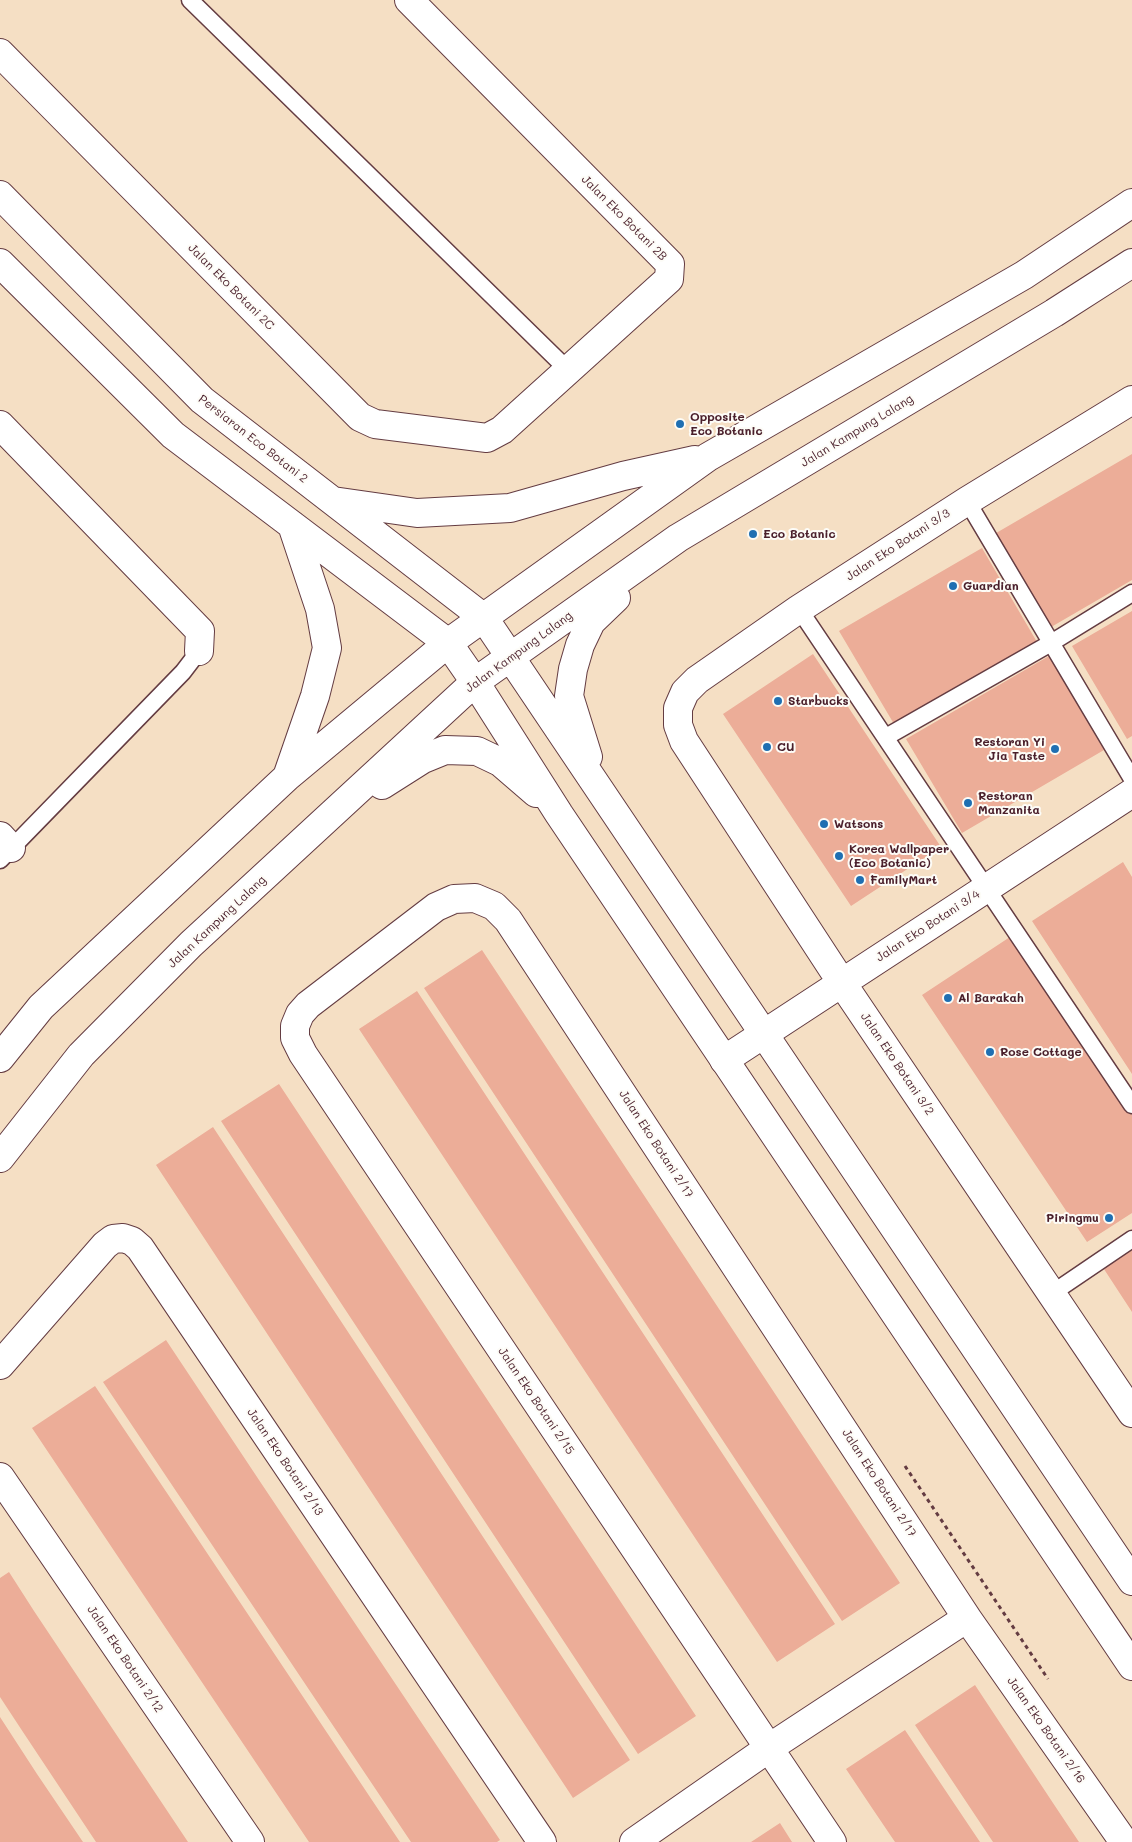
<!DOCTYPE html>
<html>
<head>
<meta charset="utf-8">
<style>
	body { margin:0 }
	canvas { display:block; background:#f5dfc4 }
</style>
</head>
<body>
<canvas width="1132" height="1842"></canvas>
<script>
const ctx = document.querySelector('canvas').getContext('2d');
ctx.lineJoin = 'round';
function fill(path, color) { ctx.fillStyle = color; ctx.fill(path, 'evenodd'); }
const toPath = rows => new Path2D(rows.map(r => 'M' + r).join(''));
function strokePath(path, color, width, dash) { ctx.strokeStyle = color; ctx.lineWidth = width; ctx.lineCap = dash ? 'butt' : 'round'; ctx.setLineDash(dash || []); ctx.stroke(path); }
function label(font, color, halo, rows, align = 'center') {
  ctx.font = font + ' Mali,sans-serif'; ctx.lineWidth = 4; ctx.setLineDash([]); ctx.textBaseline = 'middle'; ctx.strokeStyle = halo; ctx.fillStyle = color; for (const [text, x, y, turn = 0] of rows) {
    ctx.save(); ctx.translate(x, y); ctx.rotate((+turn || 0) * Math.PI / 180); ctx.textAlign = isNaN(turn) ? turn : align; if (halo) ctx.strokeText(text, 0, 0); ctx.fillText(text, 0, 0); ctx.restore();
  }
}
const building = toPath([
	[1132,454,1132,580,1046,630,991,536],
	[982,548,1037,642,894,724,839,631],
	[1132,611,1132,736,1127,739,1072,646],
	[813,654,941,847,851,906,723,714],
	[1049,656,1104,750,962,833,906,739],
	[1123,862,1132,877,1132,1074,1032,921],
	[1013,935,1132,1115,1132,1213,1087,1242,922,995],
	[482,950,900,1583,842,1621,424,988],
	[417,991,835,1624,777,1662,359,1029],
	[279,1084,696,1716,638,1754,221,1121],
	[213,1127,630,1760,573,1798,156,1165],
	[1132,1242,1132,1312,1100,1263],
	[166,1340,261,1483,500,1840,497,1842,411,1842,103,1382],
	[95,1386,167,1493,400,1842,309,1842,175,1642,32,1428],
	[9,1572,34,1611,188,1842,96,1842,21,1729,0,1697,0,1578],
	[975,1685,1053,1803,1079,1842,993,1842,915,1725],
	[0,1717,37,1774,83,1842,0,1842],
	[905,1730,931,1769,980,1842,895,1842,872,1808,846,1769],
	[780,1823,792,1842,751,1842]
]);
const path = toPath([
	[905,1466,1048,1679]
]);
const lane = toPath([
	[190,0,569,371],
	[967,501,1132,779],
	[799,609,1132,1105],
	[886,737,1051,643,1132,593],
	[0,860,183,672,199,651],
	[1051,1294,1132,1239]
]);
const street = toPath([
	[0,53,360,417,375,424,487,438,502,430,669,279,670,264,409,0],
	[1132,400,967,501,799,609,697,680,685,692,678,708,678,725,684,741,842,983,1132,1413],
	[0,425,200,631,199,651],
	[0,836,11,848],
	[724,1060,1132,793],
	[0,1365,105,1245,113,1239,123,1238,132,1241,140,1248,542,1842],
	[0,1477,250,1842],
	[634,1842,769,1748,967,1618],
	[832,1842,303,1054,295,1038,295,1026,300,1014,308,1005,436,907,454,899,475,898,494,906,508,920,967,1618,1124,1842]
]);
const secondary = toPath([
	[0,195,202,400,484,618,1132,1581],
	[0,263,173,435,448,643,475,682,559,814,1132,1666],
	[333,501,417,513,510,508,623,476,695,460],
	[588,757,569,696,573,669,580,645,591,622,616,598],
	[287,777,315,696,327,648,320,609,292,525],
	[382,785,423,759,445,750,477,751,500,762,536,793],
	[0,1058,41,1007,287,777,448,643,708,457,1024,275,1132,203],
	[0,1158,81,1055,191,944,475,682,678,538,1054,313,1132,263]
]);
const markers = [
	[680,424,5,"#1f6fb2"],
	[753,534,5,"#1f6fb2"],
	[953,586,5,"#1f6fb2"],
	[778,701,5,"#1f6fb2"],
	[767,747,5,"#1f6fb2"],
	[1055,749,5,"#1f6fb2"],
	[968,803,5,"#1f6fb2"],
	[824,824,5,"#1f6fb2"],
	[839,856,5,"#1f6fb2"],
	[860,880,5,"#1f6fb2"],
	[948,998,5,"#1f6fb2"],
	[990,1052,5,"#1f6fb2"],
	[1109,1218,5,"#1f6fb2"]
];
const streetNames = [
	["Jalan Eko Botani 2B",624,218,45],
	["Jalan Eko Botani 2C",231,287,45],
	["Jalan Kampung Lalang",857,431,-31],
	["Persiaran Eco Botani 2",253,439,38],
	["Jalan Eko Botani 3/3",898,545,-33],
	["Jalan Kampung Lalang",519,652,-36],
	["Jalan Kampung Lalang",217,922,-43],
	["Jalan Eko Botani 3/4",928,926,-33],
	["Jalan Eko Botani 3/2",897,1064,56],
	["Jalan Eko Botani 2/17",656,1144,57],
	["Jalan Eko Botani 2/15",536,1401,56],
	["Jalan Eko Botani 2/13",285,1462,56],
	["Jalan Eko Botani 2/17",879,1483,57],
	["Jalan Eko Botani 2/12",125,1659,56],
	["Jalan Eko Botani 2/16",1046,1730,55]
];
const poiNames = [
	["Opposite",690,417],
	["Eco Botanic",690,431],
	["Eco Botanic",763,534],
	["Guardian",963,586],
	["Starbucks",788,701],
	["Restoran Yi",1045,742,"right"],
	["Jia Taste",1045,756,"right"],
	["CU",777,747],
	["Restoran",978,796],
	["Manzanita",978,810],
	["Watsons",834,824],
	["Korea Wallpaper",849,849],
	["(Eco Botanic)",849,863],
	["FamilyMart",870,880],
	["Al Barakah",958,998],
	["Rose Cottage",1000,1052],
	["Piringmu",1099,1218,"right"]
];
fill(building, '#ecad98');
strokePath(lane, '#643c42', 19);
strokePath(street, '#643c42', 30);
strokePath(secondary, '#643c42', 30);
strokePath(path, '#643c42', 3, [4, 4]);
strokePath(lane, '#fff', 16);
strokePath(street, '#fff', 28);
strokePath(secondary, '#fff', 28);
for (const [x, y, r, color] of markers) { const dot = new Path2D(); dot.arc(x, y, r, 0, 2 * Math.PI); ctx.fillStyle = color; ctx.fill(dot); strokePath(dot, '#fdfcf7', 2); }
label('12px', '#4a1f2b', '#fdfcf7', streetNames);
label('bold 12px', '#4a1f2b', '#fdfcf7', poiNames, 'left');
</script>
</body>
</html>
